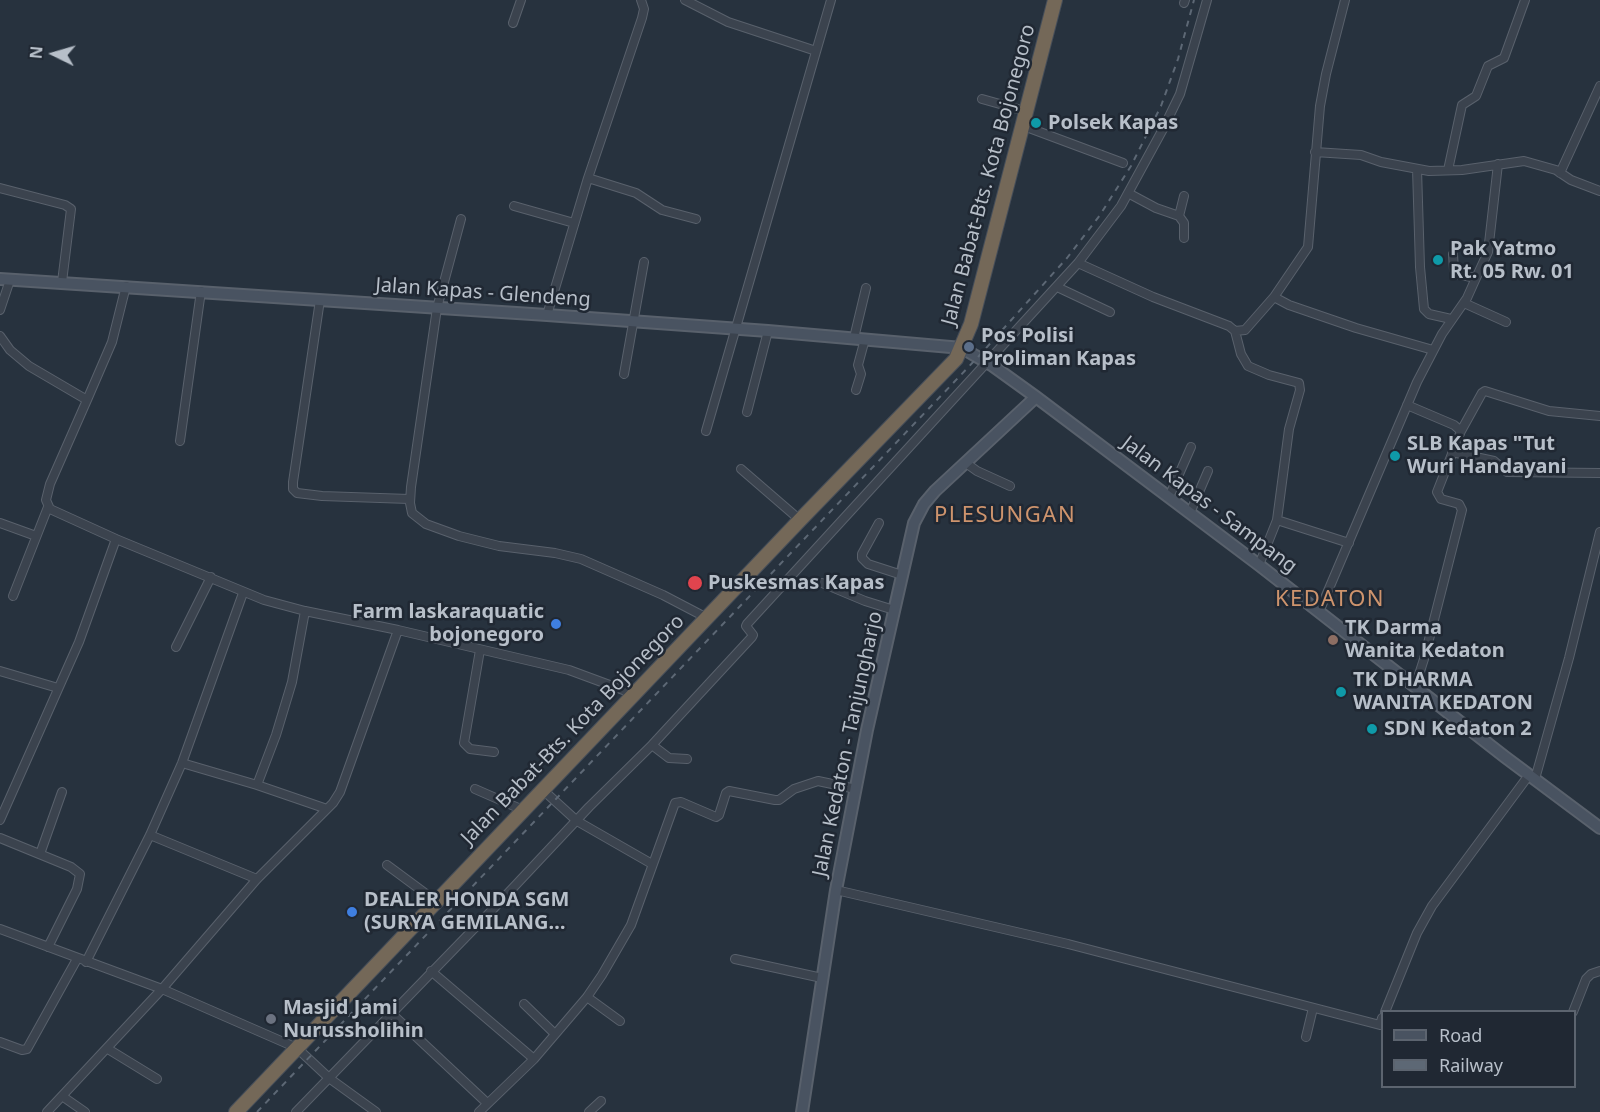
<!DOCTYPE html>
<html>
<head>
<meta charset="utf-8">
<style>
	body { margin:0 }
	#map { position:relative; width:1600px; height:1112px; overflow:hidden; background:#27323e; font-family:"Noto Sans",sans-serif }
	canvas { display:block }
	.legend { position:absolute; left:1381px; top:1010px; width:195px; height:78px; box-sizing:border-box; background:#202833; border:2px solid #5c646f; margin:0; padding:8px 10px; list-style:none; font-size:18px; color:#b7bfc9 }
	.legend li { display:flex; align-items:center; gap:12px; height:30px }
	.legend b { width:30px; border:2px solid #5c646f }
	.north { position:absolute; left:24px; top:24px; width:60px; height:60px; -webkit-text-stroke:4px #202833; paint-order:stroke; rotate:275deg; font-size:16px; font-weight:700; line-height:24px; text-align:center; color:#b7bfc9 }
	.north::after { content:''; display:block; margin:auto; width:21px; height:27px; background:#b7bfc9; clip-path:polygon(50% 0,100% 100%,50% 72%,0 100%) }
</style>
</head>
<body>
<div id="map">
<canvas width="1600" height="1112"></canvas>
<ul class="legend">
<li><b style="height:8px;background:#495361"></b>Road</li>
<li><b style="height:8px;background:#5d6875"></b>Railway</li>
</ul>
<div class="north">N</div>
</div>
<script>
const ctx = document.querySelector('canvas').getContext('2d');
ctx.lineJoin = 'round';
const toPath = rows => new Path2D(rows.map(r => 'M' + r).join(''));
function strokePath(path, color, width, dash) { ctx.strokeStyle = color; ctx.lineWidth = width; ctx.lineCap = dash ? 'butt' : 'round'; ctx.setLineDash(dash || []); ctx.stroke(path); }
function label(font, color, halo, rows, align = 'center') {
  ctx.font = font + ' "Noto Sans",sans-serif'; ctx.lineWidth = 5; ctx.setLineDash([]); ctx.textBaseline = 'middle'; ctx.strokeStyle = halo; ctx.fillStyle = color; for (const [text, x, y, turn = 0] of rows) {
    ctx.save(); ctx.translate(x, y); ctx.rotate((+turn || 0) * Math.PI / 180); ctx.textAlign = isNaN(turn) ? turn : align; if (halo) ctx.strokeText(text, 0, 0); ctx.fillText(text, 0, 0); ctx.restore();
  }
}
const street = toPath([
	[685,0,728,22,816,51],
	[1184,3,1185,0],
	[513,23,521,0],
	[982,99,1025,111],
	[1021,125,1123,163],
	[1315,152,1361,155,1381,162,1429,171,1462,170,1524,161,1556,170,1571,180,1600,191],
	[1417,169,1420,267,1424,309,1429,314,1451,319],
	[1448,170,1462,105,1476,96,1488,66,1504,58,1525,0],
	[1560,173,1600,86],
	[588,178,636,193,662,210,696,219],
	[0,188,65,205,71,209,62,282],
	[1128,193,1156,208,1179,216,1184,223,1184,238],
	[514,206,574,223],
	[1179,216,1184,196],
	[461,219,437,308,411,487,410,503,412,513,426,524,459,536,499,546,555,553,581,559,663,595,707,618],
	[1078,263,1153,297,1229,326,1235,331,1241,354,1248,366,1269,375,1299,383,1300,390,1289,429,1277,520,1349,543],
	[1476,278,1488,252,1498,164],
	[1057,287,1110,312],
	[1274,297,1289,305,1356,328,1433,350],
	[320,300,293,482,293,489,297,493,322,496,409,499],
	[1464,303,1506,322],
	[0,310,10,280],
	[547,315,588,178,642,18,644,9,641,0],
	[1235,331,1245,330,1274,297,1308,247,1320,106,1326,74,1345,0],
	[0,336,10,350,29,366,87,400,50,484,46,500,50,509,116,539,264,600,305,611,398,630,569,670,634,694],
	[854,338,866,288],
	[624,374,644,262],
	[856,390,861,374,858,365,865,339],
	[87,400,112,342,126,286],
	[1407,405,1454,425,1461,431,1437,492,1441,499,1459,504,1462,510,1424,659,1415,687],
	[747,412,768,331],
	[706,431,831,0],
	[1461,431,1482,393,1485,391,1549,411,1600,416],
	[180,441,201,291],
	[1452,452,1494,461,1507,472,1600,473],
	[966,463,977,471,1010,486],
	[741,469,800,520],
	[1169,497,1191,447],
	[1190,513,1208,471],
	[0,523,36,536],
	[879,523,862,554,862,558,868,564,902,575],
	[1259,565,1277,520],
	[822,583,865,601,894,610],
	[13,596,48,507],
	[1319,612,1417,382,1442,334,1467,298,1476,278,1457,274,1454,270,1453,254],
	[176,647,211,577],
	[480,650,464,743,470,749,494,752],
	[0,671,58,688],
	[652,745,669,758,687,759],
	[182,763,257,785,327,809],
	[1535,779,1569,658,1600,532],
	[257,785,276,735,292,682,305,611],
	[475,789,523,810],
	[543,790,577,821,652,864],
	[0,820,79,642,116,539],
	[150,835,257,879],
	[0,838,71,867,80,874,77,889,48,947],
	[40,854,62,792],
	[387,865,437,902],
	[836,890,1068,944,1380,1025,1382,1018],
	[0,929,162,989,297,1048,329,1078,376,1112],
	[735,959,822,978],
	[86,962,150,835,182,763,243,593],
	[431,971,534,1059],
	[587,997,620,1021],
	[524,1004,555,1034],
	[1385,1012,1417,933,1432,906,1529,775],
	[1573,1012,1586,979,1591,974,1600,971],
	[392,1014,487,1103],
	[1306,1037,1313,1008],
	[0,1042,22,1050,27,1049,77,959],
	[108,1049,157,1079],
	[62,1096,85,1112],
	[47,1112,162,989,257,879,333,803,340,792,398,630],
	[296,1112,495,907,589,807,652,745,752,637,753,635,746,626,747,624,1078,263,1121,206,1163,129,1180,94,1207,0],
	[479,1112,534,1059,587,997,602,975,631,925,675,803,681,802,716,817,719,815,726,793,729,791,775,800,779,800,794,789,818,781,856,789],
	[589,1112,601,1101]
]);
const secondary = toPath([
	[0,279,547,315,768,331,962,348,993,366,1036,397,1259,565,1505,757,1600,828],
	[802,1112,836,890,867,730,914,523,924,504,935,491,1036,397]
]);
const highway = toPath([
	[236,1112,800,520,956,359,971,324,1055,0]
]);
const rail = toPath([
	[257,1112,978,357,1067,258,1100,215,1131,166,1161,106,1178,59,1194,0]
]);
const markers = [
	[1036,123,6,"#0f9aa8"],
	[1438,260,6,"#0f9aa8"],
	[969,347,6,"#5c6f8a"],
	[1395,456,6,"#0f9aa8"],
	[695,583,8,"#e0444e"],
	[556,624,6,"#3f7fe0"],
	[1333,640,6,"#8d6e63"],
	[1341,692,6,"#0f9aa8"],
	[1372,729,6,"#0f9aa8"],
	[352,912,6,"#3f7fe0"],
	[271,1019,6,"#6b7280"]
];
const poiNames = [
	["Polsek Kapas",1048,123],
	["Pak Yatmo",1450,249],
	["Rt. 05 Rw. 01",1450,272],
	["Pos Polisi",981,336],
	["Proliman Kapas",981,359],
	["SLB Kapas \"Tut",1407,444],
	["Wuri Handayani",1407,467],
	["Puskesmas Kapas",708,583],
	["Farm laskaraquatic",544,612,"right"],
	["bojonegoro",544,635,"right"],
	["TK Darma",1345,628],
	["Wanita Kedaton",1345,651],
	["TK DHARMA",1353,680],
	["WANITA KEDATON",1353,703],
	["SDN Kedaton 2",1384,729],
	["DEALER HONDA SGM",364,900],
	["(SURYA GEMILANG…",364,923],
	["Masjid Jami",283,1008],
	["Nurussholihin",283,1031]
];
const streetNames = [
	["Jalan Babat-Bts. Kota Bojonegoro",989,175,-75],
	["Jalan Kapas - Glendeng",483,293,4],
	["Jalan Kapas - Sampang",1209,505,37],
	["Jalan Babat-Bts. Kota Bojonegoro",573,730,-46],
	["Jalan Kedaton - Tanjungharjo",848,744,-78]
];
const quarterNames = [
	["PLESUNGAN",1005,516],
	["KEDATON",1330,600]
];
strokePath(street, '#59616c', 10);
strokePath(secondary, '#59616c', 14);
strokePath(highway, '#464e59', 16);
strokePath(street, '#3b434e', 8);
strokePath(secondary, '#495361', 10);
strokePath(highway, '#746858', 14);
strokePath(rail, '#5d6875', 2, [6, 6]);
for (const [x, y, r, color] of markers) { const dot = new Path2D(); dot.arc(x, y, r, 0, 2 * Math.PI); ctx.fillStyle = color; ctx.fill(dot); strokePath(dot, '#202833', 2); }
label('bold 20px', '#b7bfc9', '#202833', poiNames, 'left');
label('20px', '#b7bfc9', '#202833', streetNames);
ctx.letterSpacing = '1.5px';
label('22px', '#ce946d', '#202833', quarterNames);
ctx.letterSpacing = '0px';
</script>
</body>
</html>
